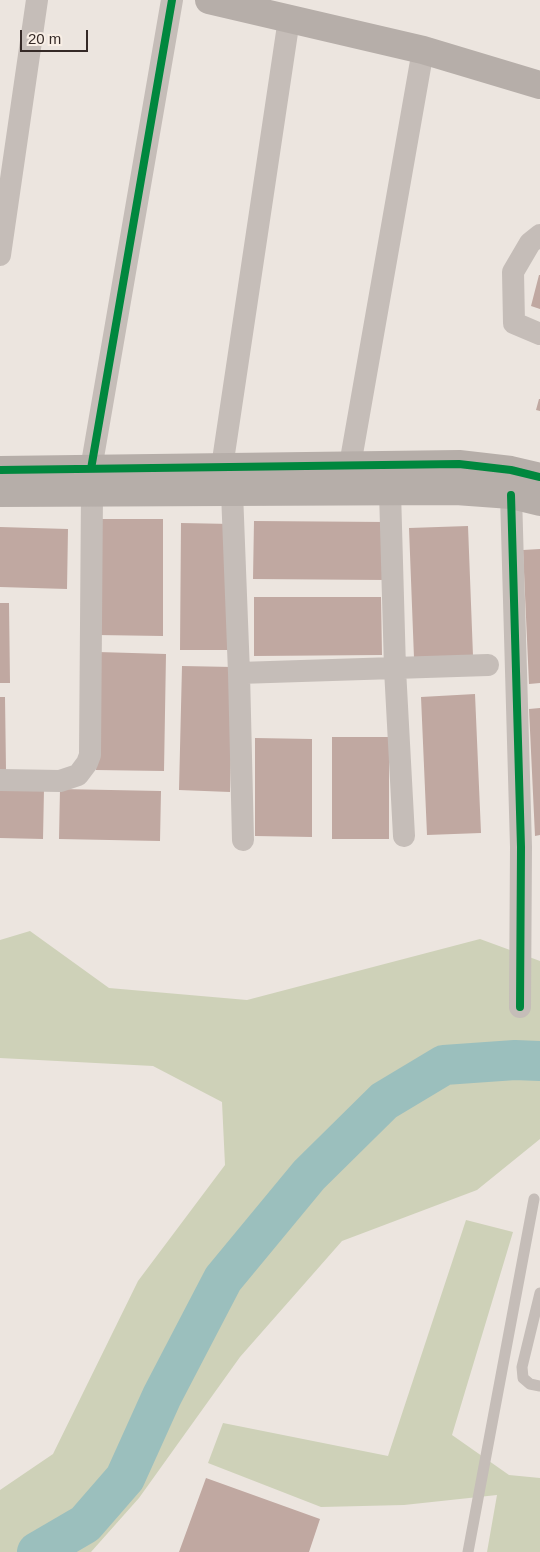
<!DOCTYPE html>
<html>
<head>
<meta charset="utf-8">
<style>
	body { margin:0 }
	#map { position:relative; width:540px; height:1552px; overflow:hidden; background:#ece5df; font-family:Arial,sans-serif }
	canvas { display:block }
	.scale { position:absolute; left:20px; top:30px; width:68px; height:22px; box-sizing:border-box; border:2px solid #352a27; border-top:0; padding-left:6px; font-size:15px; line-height:18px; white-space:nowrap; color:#352a27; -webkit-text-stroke:4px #f9efe6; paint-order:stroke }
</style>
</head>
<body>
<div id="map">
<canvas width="540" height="1552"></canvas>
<div class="scale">20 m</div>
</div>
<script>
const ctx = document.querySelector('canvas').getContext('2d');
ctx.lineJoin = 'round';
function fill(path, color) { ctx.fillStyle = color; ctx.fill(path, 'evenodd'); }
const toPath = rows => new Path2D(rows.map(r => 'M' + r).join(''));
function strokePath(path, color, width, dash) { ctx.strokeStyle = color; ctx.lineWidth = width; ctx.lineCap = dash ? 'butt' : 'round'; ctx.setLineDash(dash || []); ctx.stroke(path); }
const green = toPath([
	[30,931,109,988,247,1000,480,939,540,961,540,1139,477,1190,342,1241,240,1357,139,1498,91,1552,0,1552,0,1490,53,1454,138,1281,225,1165,222,1102,153,1066,0,1058,0,940],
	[466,1220,513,1232,452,1435,509,1475,540,1478,540,1552,487,1552,497,1495,404,1505,321,1507,208,1463,223,1423,388,1456]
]);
const river = toPath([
	[37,1552,85,1524,125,1478,162,1396,223,1279,309,1175,384,1101,444,1065,515,1060,540,1061]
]);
const building = toPath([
	[539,275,540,275,540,309,531,306],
	[539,399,540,399,540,411,536,410],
	[97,519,163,519,163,636,97,635],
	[254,521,386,522,386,580,253,579],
	[181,523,232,524,231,650,180,650],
	[468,526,473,656,414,658,409,528],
	[0,527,68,529,67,589,0,587],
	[540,549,540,683,529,684,523,550],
	[254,597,381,597,382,655,254,656],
	[0,603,9,603,10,683,0,683],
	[98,652,166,654,164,771,96,770],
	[182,666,233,667,230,792,179,790],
	[475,694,481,833,427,835,421,697],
	[0,697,5,697,6,770,0,770],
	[540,708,540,835,535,836,529,709],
	[332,737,389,737,389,839,332,839],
	[255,738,312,739,312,837,255,836],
	[0,788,44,789,43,839,0,838],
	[60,789,161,791,160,841,59,839],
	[206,1478,320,1519,309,1552,179,1552]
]);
const lane = toPath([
	[540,1293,522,1367,523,1378,530,1384,540,1386],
	[468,1552,534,1199]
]);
const street = toPath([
	[540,235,530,243,513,272,514,323,540,334],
	[0,255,37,0],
	[350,465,423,50],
	[222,467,289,19],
	[91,469,172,0],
	[390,491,395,669,404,836],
	[232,492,239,673,243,840],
	[511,495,521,847,520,1007],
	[239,673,488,665],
	[0,780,60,781,78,775,87,763,90,755,92,493]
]);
const secondary = toPath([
	[209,0,423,50,540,85],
	[0,470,459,464,511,470,540,477],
	[0,493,456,491,511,495,540,502]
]);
const cycleway = toPath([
	[91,469,172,0],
	[0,470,459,464,511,470,540,477],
	[511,495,521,847,520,1007]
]);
fill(green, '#ced1b8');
strokePath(river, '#9bbfbd', 40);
fill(building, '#c0a8a1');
strokePath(lane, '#c5bdb8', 11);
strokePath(street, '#c5bdb8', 22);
strokePath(secondary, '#b6aea9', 28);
strokePath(cycleway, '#00873e', 8);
</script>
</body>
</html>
